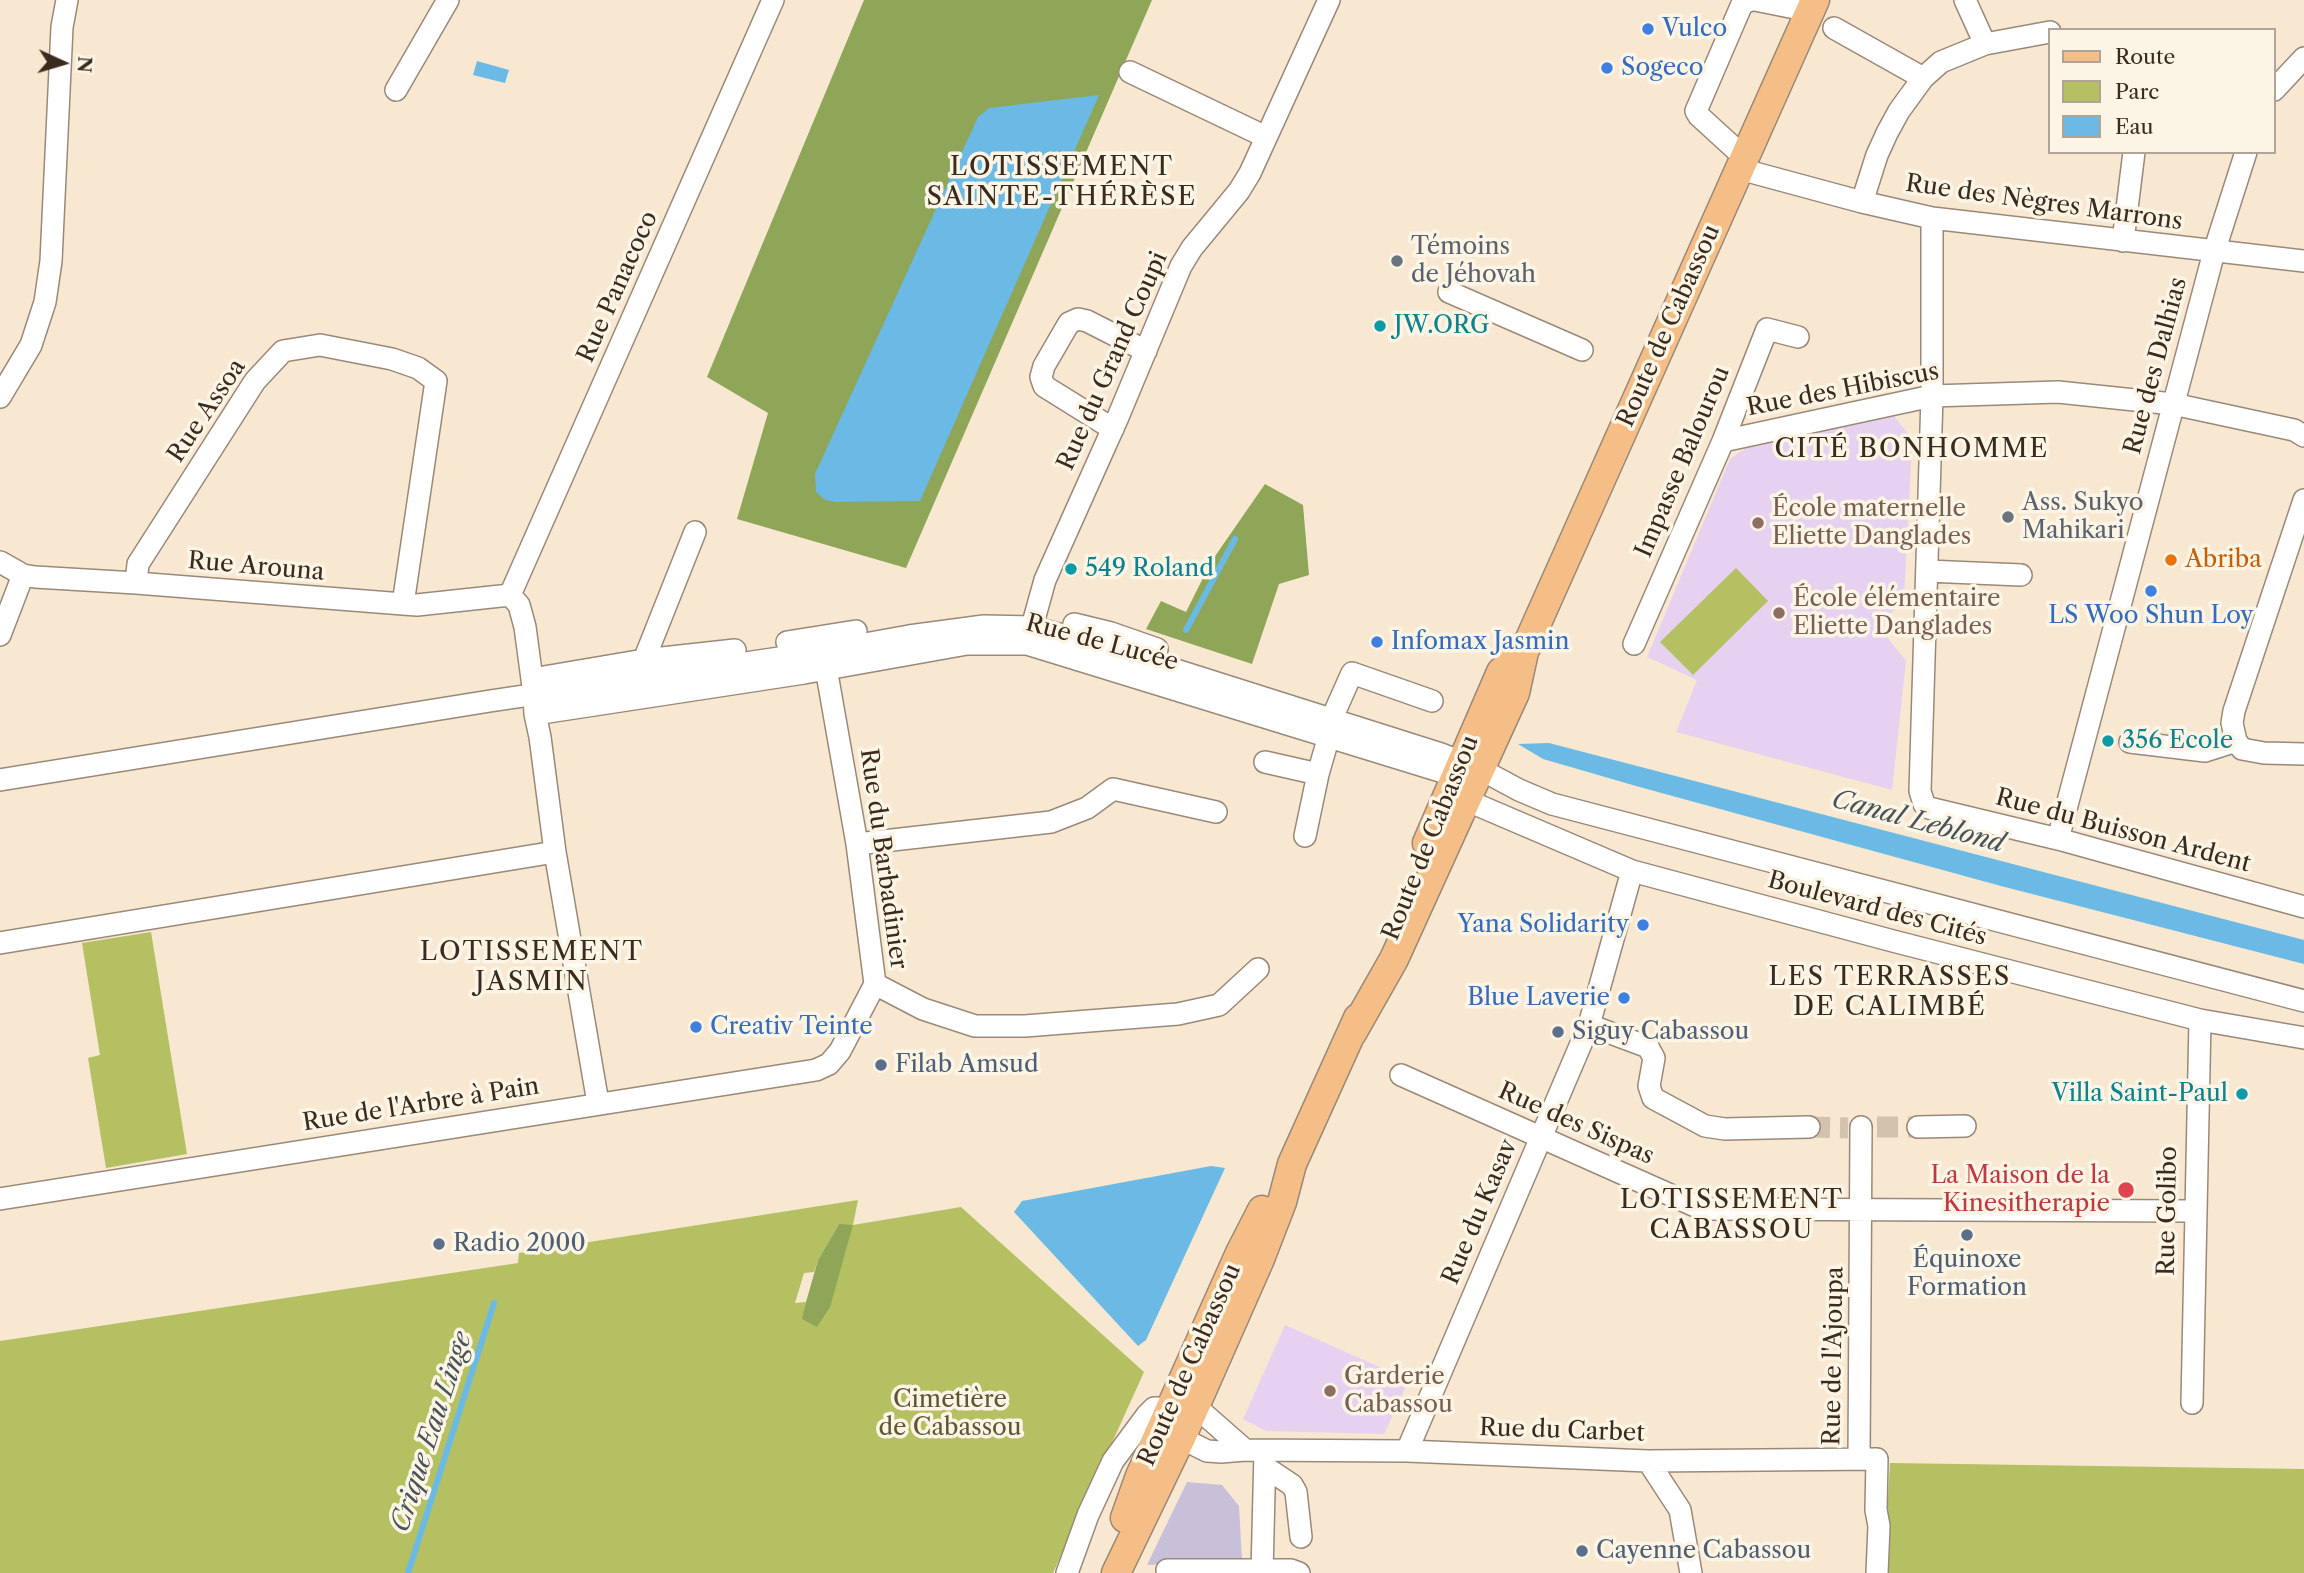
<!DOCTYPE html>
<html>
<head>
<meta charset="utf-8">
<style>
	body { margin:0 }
	#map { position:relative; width:2304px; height:1573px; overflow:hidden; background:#f8e8d2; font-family:"Libre Caslon Text",serif }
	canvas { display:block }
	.legend { position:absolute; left:2048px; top:28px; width:228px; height:126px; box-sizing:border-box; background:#fcf5e5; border:2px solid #afa495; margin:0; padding:9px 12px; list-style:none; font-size:21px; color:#3b2a1e }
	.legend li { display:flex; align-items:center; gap:14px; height:35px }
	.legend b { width:35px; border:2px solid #afa495 }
	.north { position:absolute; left:28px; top:28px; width:70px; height:70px; -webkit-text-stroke:5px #fcf5e5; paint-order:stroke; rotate:94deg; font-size:19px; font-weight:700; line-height:28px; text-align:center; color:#3b2a1e }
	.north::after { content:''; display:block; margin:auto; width:24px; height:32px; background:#3b2a1e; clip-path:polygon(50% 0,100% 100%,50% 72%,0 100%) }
</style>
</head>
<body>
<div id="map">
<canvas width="2304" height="1573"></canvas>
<ul class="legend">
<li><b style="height:9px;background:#f5be86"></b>Route</li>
<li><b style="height:19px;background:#b4c062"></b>Parc</li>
<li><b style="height:19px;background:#6abae5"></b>Eau</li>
</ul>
<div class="north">N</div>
</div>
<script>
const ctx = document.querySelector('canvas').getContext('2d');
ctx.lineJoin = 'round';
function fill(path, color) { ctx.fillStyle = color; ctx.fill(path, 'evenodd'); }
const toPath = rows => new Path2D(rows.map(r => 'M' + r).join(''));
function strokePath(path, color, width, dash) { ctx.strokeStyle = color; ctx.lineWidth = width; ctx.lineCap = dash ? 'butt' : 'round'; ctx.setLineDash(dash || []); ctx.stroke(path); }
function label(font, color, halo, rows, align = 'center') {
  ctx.font = font + ' "Libre Caslon Text",serif'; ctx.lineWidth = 7; ctx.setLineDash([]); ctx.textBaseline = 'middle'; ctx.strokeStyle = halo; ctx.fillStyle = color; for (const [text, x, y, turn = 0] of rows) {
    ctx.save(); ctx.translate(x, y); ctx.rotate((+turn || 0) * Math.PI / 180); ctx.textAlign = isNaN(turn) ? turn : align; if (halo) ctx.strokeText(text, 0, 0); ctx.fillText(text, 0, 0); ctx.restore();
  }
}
const built = toPath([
	[1894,416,1912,439,1912,447,1904,598,1879,627,1906,661,1892,790,1676,732,1697,680,1647,657,1730,459,1749,446],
	[1285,1325,1409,1380,1384,1434,1266,1431,1243,1419]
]);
const industrial = toPath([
	[1187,1482,1222,1485,1239,1506,1242,1560,1147,1565]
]);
const green = toPath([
	[1736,568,1768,601,1693,675,1660,642],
	[151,932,187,1154,106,1168,88,1058,100,1055,82,943],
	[858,1200,853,1225,961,1207,1144,1372,1053,1573,0,1573,0,1341,518,1263,519,1253],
	[839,1224,803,1319,806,1302,795,1303,804,1273,814,1272,818,1260],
	[1890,1463,2304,1469,2304,1573,1884,1573]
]);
const forest = toPath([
	[864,0,1152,0,906,568,737,519,768,413,707,377],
	[1265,484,1303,505,1309,575,1279,584,1252,664,1146,629,1161,601,1186,612,1211,562],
	[839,1224,853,1225,830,1307,817,1327,802,1319,806,1302,818,1260]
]);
const water = toPath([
	[477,61,509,70,505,83,473,75],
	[1099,95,920,501,835,502,825,500,816,492,815,474,978,117,989,108],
	[1549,743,2304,940,2304,964,2001,886,1636,786,1543,759,1518,744],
	[1211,1166,1225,1168,1146,1340,1138,1346,1014,1212,1022,1201]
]);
const stream = toPath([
	[1186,630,1235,539],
	[408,1573,494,1303]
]);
const minorTunnel = toPath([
	[1809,1127,1848,1128],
	[1877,1127,1918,1127]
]);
const minor = toPath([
	[1755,0,1810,11],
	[1965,0,1985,44],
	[1834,28,1923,78],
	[1130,72,1266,137],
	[396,90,448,0],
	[2274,90,2304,58],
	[1745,158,1699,116,1696,111,1742,4,1751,0],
	[1740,169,1862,202,1932,218,2304,261],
	[1862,202,1877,155,1887,133,1899,111,1923,78,1941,62,1985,44,2050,32],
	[1932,218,1932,396,1920,791,1924,804,1929,808,2058,839,2304,907],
	[2123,241,2134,152],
	[1449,292,1582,350],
	[0,397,31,345,45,302,51,261,62,27,67,0],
	[1113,429,1044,386,1041,377,1044,366,1069,323,1078,319,1087,321,1146,351],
	[1723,441,1932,396,2058,392,2173,404,2294,430,2304,436],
	[2304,500,2234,711,2232,723,2236,741,2242,749,2264,753,2304,754],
	[0,562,23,575,35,577,136,583,403,604,417,605,510,595],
	[1927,571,2021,575],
	[136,583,138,564,255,381,283,351,320,345,392,359,418,368,436,381,403,604],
	[510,595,773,0],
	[510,595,519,605,525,627,534,694,535,714,540,737,555,852,598,1103],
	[1074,624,1111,633,1157,649],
	[0,635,23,575],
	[1028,641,1045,580,1118,417,1181,266,1192,248,1239,191,1250,173,1329,0],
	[787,642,856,631],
	[1634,644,1723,441,1767,329,1798,337],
	[644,660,695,532],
	[532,679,644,660,735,650],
	[1336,709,1352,673,1432,701],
	[535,714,804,673,967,644,1027,644,1456,776,1469,773],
	[2130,742,2205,751,2236,741],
	[1265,762,1318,774],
	[0,780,490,701,826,651,909,636,984,626,1033,627,1081,640,1441,754,1480,769,1519,790,1552,804,2304,1001],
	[1454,795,1632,871,1893,941,2200,1020,2304,1038],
	[1305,836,1318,774,1329,736],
	[2058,839,2214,252,2246,152],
	[857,844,1051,822,1087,808,1113,789,1216,812],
	[0,943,555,852],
	[875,984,923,1009,975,1026,1025,1026,1178,1014,1219,1005,1258,969],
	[1589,1025,1648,1047,1654,1058,1649,1086,1653,1098,1705,1126,1725,1129,1809,1127],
	[1401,1075,1702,1209,2194,1211],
	[1918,1127,1965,1126],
	[0,1199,816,1070,829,1064,840,1051,875,984,857,844,826,668],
	[2192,1403,2200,1020],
	[1176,1425,1181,1438,1207,1451,1221,1452,1245,1450,1407,1451,1648,1461,1877,1459,1876,1510,1879,1526,1877,1573],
	[1407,1451,1589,1025,1632,871],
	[1859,1459,1861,1127],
	[1648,1461,1680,1510,1691,1573],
	[1265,1467,1292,1485,1296,1492,1301,1537],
	[1167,1570,1291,1570,1299,1573],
	[1067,1573,1088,1515,1113,1461,1147,1415,1154,1408,1193,1409,1204,1414,1245,1450],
	[1262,1573,1265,1451]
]);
const major = toPath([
	[1427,843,1501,672,1524,652],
	[1352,1033,1394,959,1498,730,1515,693,1524,652,1815,0],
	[1125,1518,1140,1476,1240,1253,1262,1210],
	[1116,1573,1181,1438,1260,1259,1282,1202,1292,1164,1358,1018]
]);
const markers = [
	[1648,29,7,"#3f7fe0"],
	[1607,68,7,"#3f7fe0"],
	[1397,261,7,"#6b7280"],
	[1380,326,7,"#0f9aa8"],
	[2008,517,7,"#6b7280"],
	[1758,523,7,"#8d6e63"],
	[2171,560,7,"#e8710a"],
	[1071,569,7,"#0f9aa8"],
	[2151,591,7,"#3f7fe0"],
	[1779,613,7,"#8d6e63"],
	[1377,642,7,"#3f7fe0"],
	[2108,741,7,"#0f9aa8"],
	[1643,925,7,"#3f7fe0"],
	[1624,998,7,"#3f7fe0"],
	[696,1027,7,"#3f7fe0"],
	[1558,1032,7,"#5c6f8a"],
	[881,1065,7,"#5c6f8a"],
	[2242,1094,7,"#0f9aa8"],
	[2126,1190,9,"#e0444e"],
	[1967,1235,7,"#5c6f8a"],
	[439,1244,7,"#5c6f8a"],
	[1330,1391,7,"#8d6e63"],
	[1582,1551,7,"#5c6f8a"]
];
const shopNames = [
	["Vulco",1662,29],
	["Sogeco",1621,68],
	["LS Woo Shun Loy",2151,616,"center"],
	["Infomax Jasmin",1391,642],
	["Yana Solidarity",1629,925,"right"],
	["Blue Laverie",1610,998,"right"],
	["Creativ Teinte",710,1027]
];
const streetNames = [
	["Rue des Nègres Marrons",2044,203,8],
	["Rue Panacoco",618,287,-66],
	["Route de Cabassou",1669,326,-66],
	["Rue du Grand Coupi",1113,361,-66],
	["Rue des Dalhias",2156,366,-75],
	["Rue des Hibiscus",1843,390,-11],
	["Rue Assoa",207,411,-56],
	["Impasse Balourou",1683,462,-67],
	["Rue Arouna",256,567,5],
	["Rue de Lucée",1102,643,15],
	["Rue du Buisson Ardent",2123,831,15],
	["Route de Cabassou",1431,838,-68],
	["Rue du Barbadinier",883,859,82],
	["Boulevard des Cités",1877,909,15],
	["Rue de l'Arbre à Pain",421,1105,-9],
	["Rue des Sispas",1576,1124,24],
	["Rue Golibo",2168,1211,-89],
	["Rue du Kasav",1480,1212,-67],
	["Rue de l'Ajoupa",1834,1356,-89],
	["Route de Cabassou",1190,1365,-66],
	["Rue du Carbet",1562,1431,2]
];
const worshipNames = [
	["Témoins",1411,247],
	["de Jéhovah",1411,275],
	["Ass. Sukyo",2022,503],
	["Mahikari",2022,531]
];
const cultureNames = [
	["JW.ORG",1394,326],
	["549 Roland",1085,569],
	["356 Ecole",2122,741],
	["Villa Saint-Paul",2228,1094,"right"]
];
const educationNames = [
	["École maternelle",1772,509],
	["Eliette Danglades",1772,537],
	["École élémentaire",1793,599],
	["Eliette Danglades",1793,627],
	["Garderie",1344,1377],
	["Cabassou",1344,1405]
];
const foodNames = [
	["Abriba",2185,560]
];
const serviceNames = [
	["Siguy Cabassou",1572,1032],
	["Filab Amsud",895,1065],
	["Radio 2000",453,1244],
	["Équinoxe",1967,1260,"center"],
	["Formation",1967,1288,"center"],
	["Cayenne Cabassou",1596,1551]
];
const healthNames = [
	["La Maison de la",2110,1176],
	["Kinesitherapie",2110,1204]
];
const parkNames = [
	["Cimetière",950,1400],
	["de Cabassou",950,1428]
];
const neighbourhoodNames = [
	["LOTISSEMENT",1062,167],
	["SAINTE-THÉRÈSE",1062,197],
	["CITÉ BONHOMME",1912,449],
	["LOTISSEMENT",532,952],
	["JASMIN",532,982],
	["LES TERRASSES",1890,977],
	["DE CALIMBÉ",1890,1007],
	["LOTISSEMENT",1732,1200],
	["CABASSOU",1732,1230]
];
const waterNames = [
	["Canal Leblond",1918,822,15],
	["Crique Eau Linge",432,1432,-72]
];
fill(built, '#e6d2f0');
fill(industrial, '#c8bfd8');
fill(green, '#b4c062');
fill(forest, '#8fa658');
fill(water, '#6abae5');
strokePath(stream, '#6abae5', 6);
strokePath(minorTunnel, '#d2c2ae', 21, [21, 10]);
strokePath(minor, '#9a8978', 24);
strokePath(major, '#9a8978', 31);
strokePath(minor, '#fff', 21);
strokePath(major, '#f5be86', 28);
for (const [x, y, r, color] of markers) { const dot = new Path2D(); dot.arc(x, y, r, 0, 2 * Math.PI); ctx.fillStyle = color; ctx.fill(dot); strokePath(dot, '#fcf5e5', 2.5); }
label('24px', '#366cbe', '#fcf5e5', shopNames, 'left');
label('24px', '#3b2a1e', '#fcf5e5', streetNames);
label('24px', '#5b616d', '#fcf5e5', worshipNames, 'left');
label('24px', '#0d838f', '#fcf5e5', cultureNames, 'left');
label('24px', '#785e54', '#fcf5e5', educationNames, 'left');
label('24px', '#c56008', '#fcf5e5', foodNames, 'left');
label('24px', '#4e5e75', '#fcf5e5', serviceNames, 'left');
label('24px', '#be3a42', '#fcf5e5', healthNames, 'right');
label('24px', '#5f5732', '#fcf5e5', parkNames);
ctx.letterSpacing = '2px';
label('26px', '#3b2a1e', '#fcf5e5', neighbourhoodNames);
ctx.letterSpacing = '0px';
label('italic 26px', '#49555a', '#fcf5e5', waterNames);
</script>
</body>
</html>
